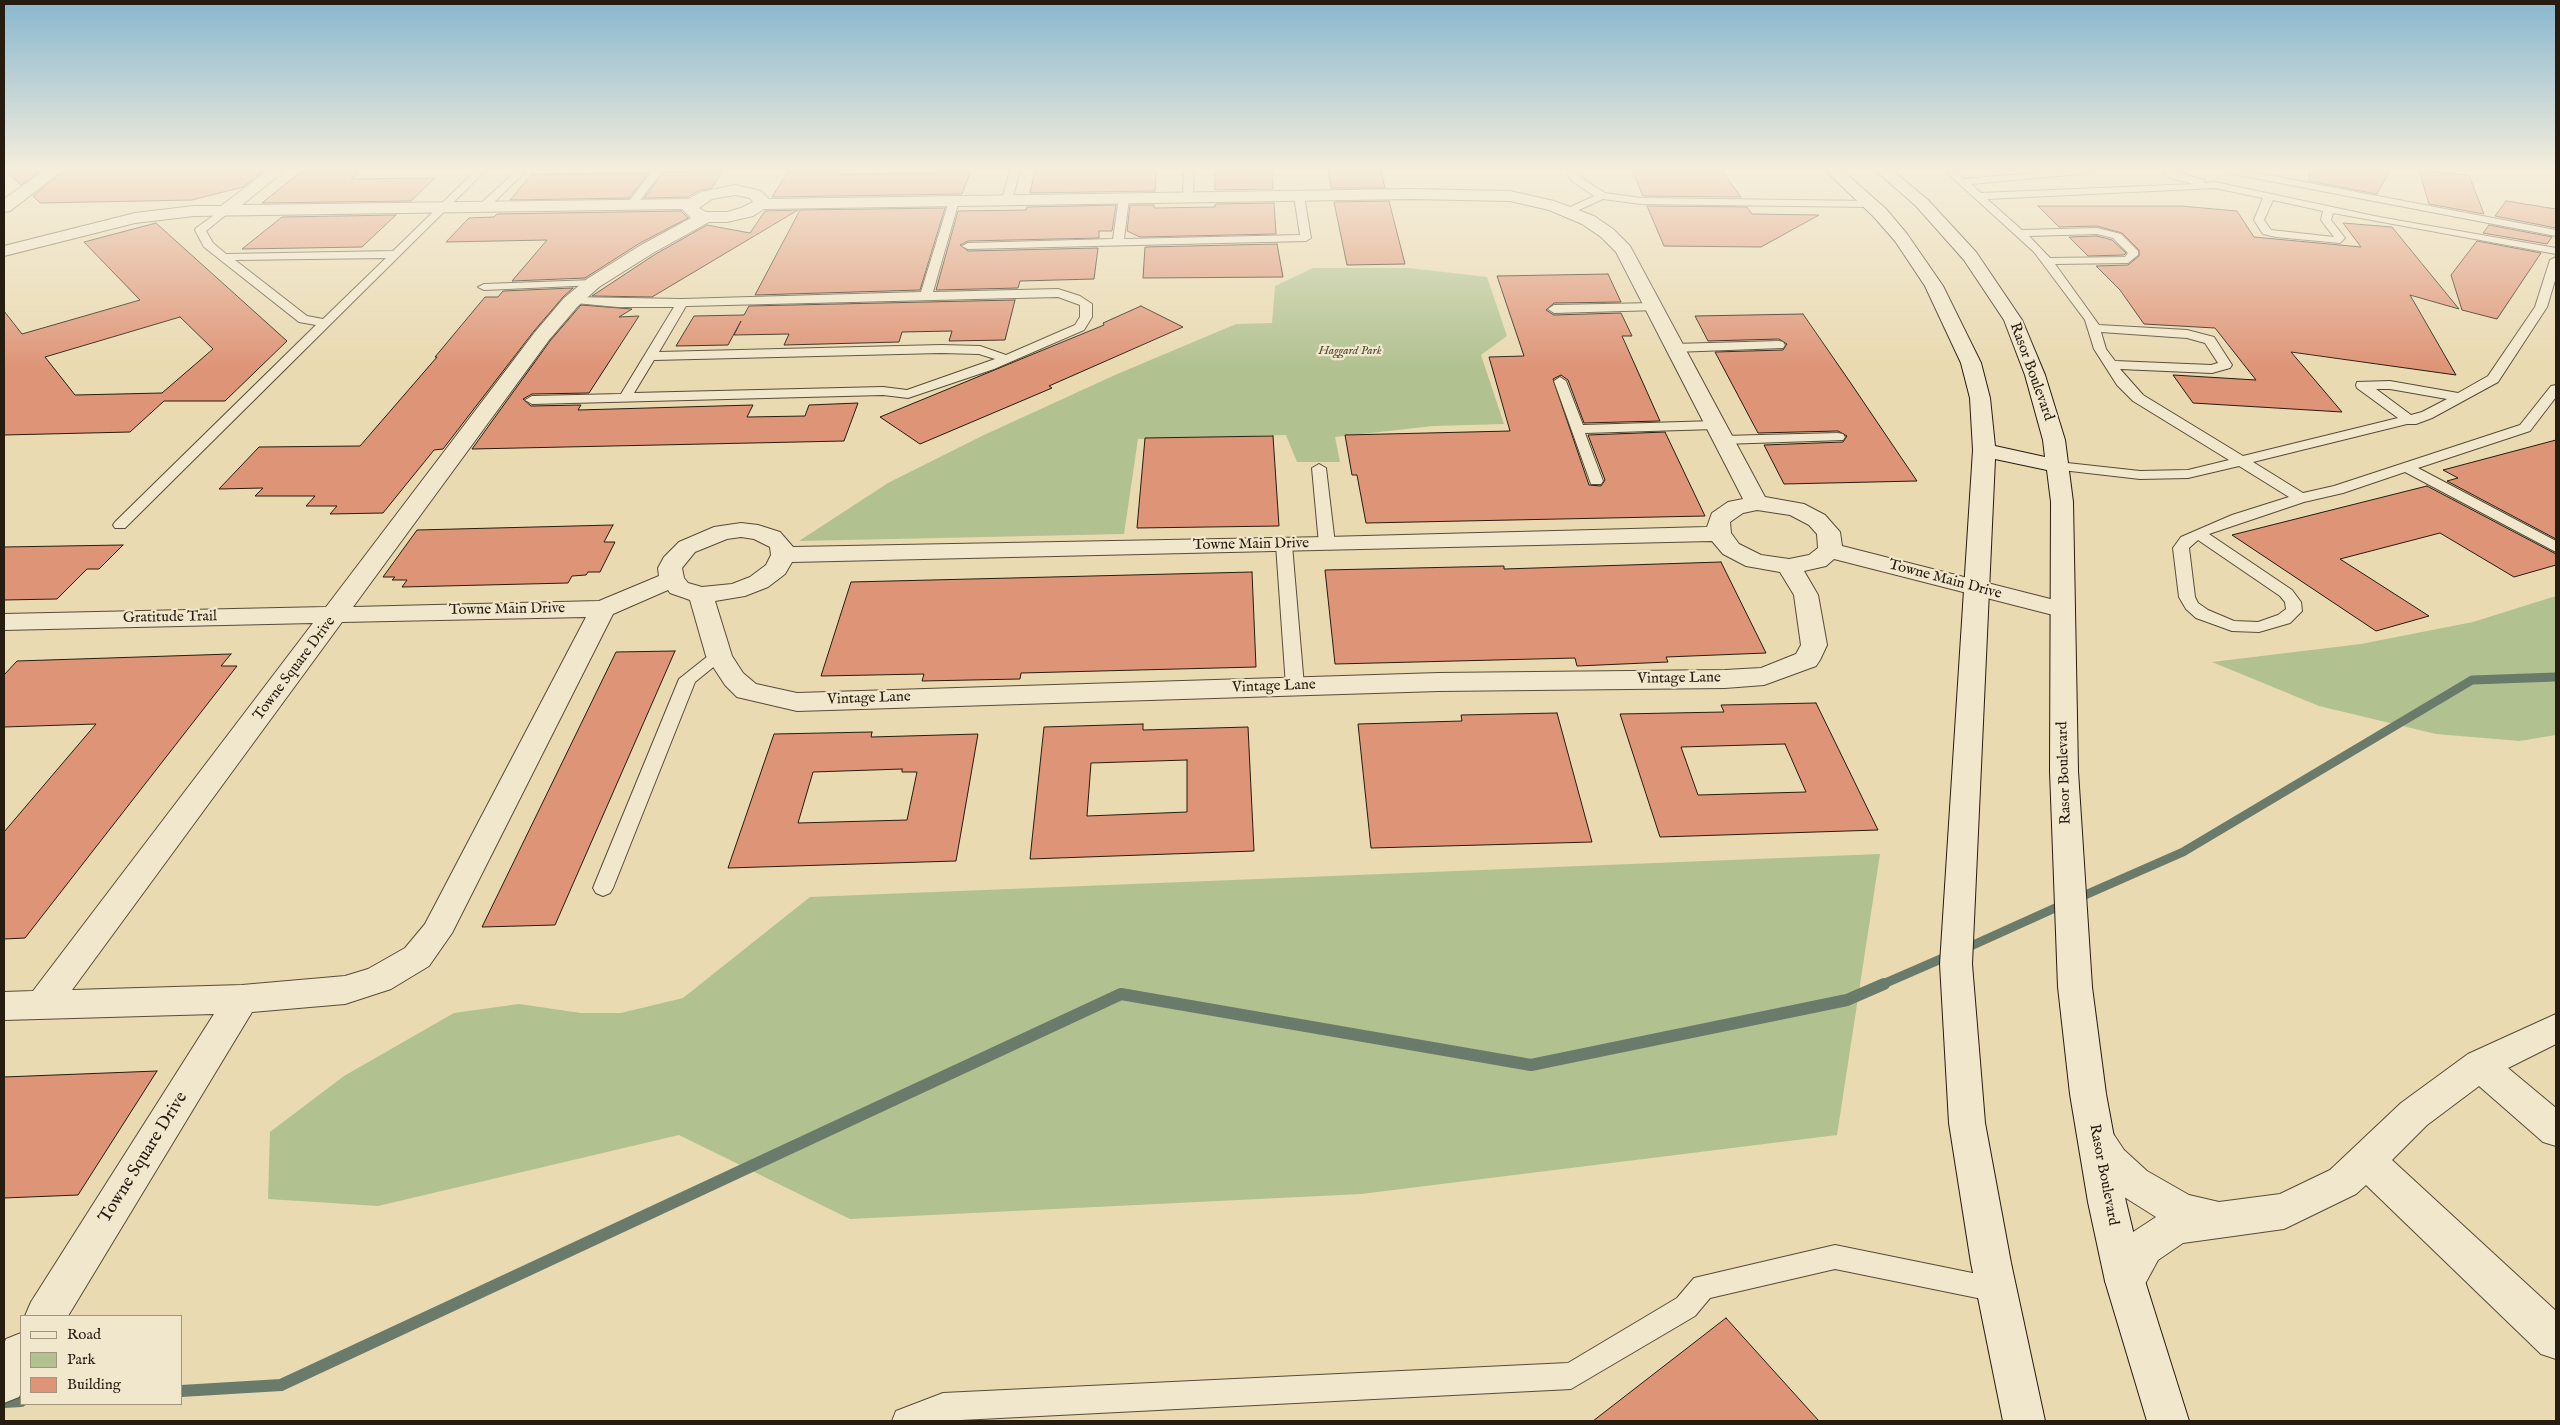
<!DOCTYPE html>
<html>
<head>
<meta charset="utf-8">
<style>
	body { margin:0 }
	#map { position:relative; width:2560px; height:1425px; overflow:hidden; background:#e9dab1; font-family:"IM FELL English",serif }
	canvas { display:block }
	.frame { position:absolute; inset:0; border:5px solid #261c0f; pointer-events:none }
	.legend { position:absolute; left:20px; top:1315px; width:162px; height:90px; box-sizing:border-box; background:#f1e7cc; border:1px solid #a09680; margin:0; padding:6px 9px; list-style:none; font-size:15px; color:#261c0f }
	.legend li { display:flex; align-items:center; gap:10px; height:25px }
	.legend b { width:25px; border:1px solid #a09680 }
</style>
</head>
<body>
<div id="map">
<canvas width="2560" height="1425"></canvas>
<div class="frame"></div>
<ul class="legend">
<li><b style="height:6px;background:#f1e7cc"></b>Road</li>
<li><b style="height:14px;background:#b1c190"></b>Park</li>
<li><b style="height:14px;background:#de9477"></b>Building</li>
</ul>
</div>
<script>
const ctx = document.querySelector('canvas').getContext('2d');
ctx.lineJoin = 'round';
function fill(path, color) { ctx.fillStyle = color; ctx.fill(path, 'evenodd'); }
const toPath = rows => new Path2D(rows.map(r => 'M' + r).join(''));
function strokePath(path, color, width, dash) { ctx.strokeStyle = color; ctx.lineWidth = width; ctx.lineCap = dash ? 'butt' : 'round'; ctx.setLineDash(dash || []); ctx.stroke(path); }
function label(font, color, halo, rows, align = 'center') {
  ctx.font = font + ' "IM FELL English",serif'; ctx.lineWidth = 4.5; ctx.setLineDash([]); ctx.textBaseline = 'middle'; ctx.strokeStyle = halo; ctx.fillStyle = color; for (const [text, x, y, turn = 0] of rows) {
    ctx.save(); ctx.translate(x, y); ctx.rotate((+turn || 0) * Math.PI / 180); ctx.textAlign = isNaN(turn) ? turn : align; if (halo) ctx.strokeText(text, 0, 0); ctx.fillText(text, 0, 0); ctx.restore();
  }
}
const green = toPath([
	[1313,268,1409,268,1487,277,1507,336,1481,355,1504,424,1433,426,1335,437,1340,462,1297,462,1286,435,1138,439,1124,534,799,541,888,483,984,435,1115,375,1236,324,1272,323,1275,286],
	[2556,596,2556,735,2520,741,2436,734,2319,706,2212,662,2361,644,2473,622],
	[1880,854,1837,1135,1361,1194,850,1219,679,1135,378,1206,268,1199,270,1132,344,1076,454,1013,519,1004,581,1013,621,1013,683,998,810,897]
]);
const streamFar1 = toPath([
	[2076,899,2183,852,2472,680,2556,677],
	[1962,950,2064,904],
	[1881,985,1950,955]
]);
const stream = toPath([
	[181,1391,281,1385,1121,994,1531,1065,1847,1000,1884,984],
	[4,1402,21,1401]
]);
const building = toPath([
	[4,170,42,170,21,185,4,170],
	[65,170,265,170,243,187,192,200,40,203,33,196,65,170],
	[303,170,362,170,351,179,435,178,411,201,262,203,303,170],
	[688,170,723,170,712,188,700,190,688,197,644,198,664,172,686,172,688,170],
	[789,170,842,170,839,174,936,173,937,170,971,170,962,194,772,197,789,170],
	[1035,170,1156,170,1155,191,1030,193,1035,170],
	[1215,170,1272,170,1273,189,1215,190,1215,170],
	[1328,170,1381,170,1385,188,1331,188,1328,170],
	[1632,170,1721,170,1741,197,1643,196,1632,170],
	[2310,170,2390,170,2377,194,2309,181,2310,170],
	[2419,170,2469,175,2484,214,2429,204,2419,170],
	[649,173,629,198,510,200,532,174,649,173],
	[1389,201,1405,264,1347,265,1334,202,1389,201],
	[2506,201,2556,209,2556,228,2495,216,2506,201],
	[1274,203,1276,234,1140,237,1127,231,1130,205,1154,205,1154,208,1215,207,1215,204,1274,203],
	[1116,205,1112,231,1099,231,1099,238,968,241,960,245,968,251,1098,248,1094,279,1020,281,1018,288,936,290,958,211,1026,210,1027,207,1116,205],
	[1647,206,1747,207,1752,214,1819,215,1761,247,1664,246,1647,206],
	[2038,206,2181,206,2237,211,2254,237,2361,247,2343,223,2392,227,2459,309,2410,295,2456,375,2291,352,2342,412,2193,403,2173,375,2256,380,2215,328,2144,324,2120,290,2096,266,2128,265,2139,256,2139,250,2122,233,2097,226,2059,227,2038,206],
	[945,208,920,290,755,295,800,210,945,208],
	[798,210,652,297,592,296,654,255,707,225,750,233,765,211,798,210],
	[681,211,688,218,640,243,585,278,512,281,547,240,446,242,469,218,494,217,497,214,681,211],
	[396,215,362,247,242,249,282,217,396,215],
	[156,223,287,341,225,401,164,401,130,432,4,435,4,311,22,334,140,300,84,242,156,223],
	[180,317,213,349,162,393,75,395,45,357,180,317],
	[2489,225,2552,237,2547,244,2483,233,2489,225],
	[2097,236,2112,240,2126,253,2124,255,2088,256,2069,237,2097,236],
	[2477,241,2541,253,2497,319,2462,310,2451,275,2477,241],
	[1277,244,1283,277,1143,278,1145,247,1277,244],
	[1608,274,1621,302,1554,303,1546,310,1554,315,1621,313,1632,336,1622,336,1660,421,1584,423,1568,380,1561,375,1553,379,1589,485,1601,486,1605,480,1588,435,1665,432,1705,516,1366,523,1357,475,1352,475,1345,435,1510,431,1489,357,1524,356,1497,276,1608,274],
	[573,288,563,297,534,331,443,449,434,450,383,513,330,514,337,506,306,506,315,496,255,496,263,488,219,489,259,447,360,446,437,357,435,357,485,297,498,297,503,291,573,288],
	[1015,300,1005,340,949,341,952,331,902,332,899,342,784,345,789,334,734,335,741,321,728,345,676,346,694,316,744,315,749,306,1015,300],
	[581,305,632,309,619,317,639,316,589,393,532,394,523,399,531,406,581,405,578,410,753,405,747,417,805,416,809,405,858,403,844,441,472,449,550,341,581,305],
	[1141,306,1183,327,1049,386,1052,388,920,444,880,417,1104,325,1103,323,1141,306],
	[1803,314,1850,382,1917,481,1784,484,1764,445,1843,442,1847,436,1838,431,1758,433,1715,352,1783,350,1787,344,1779,339,1708,341,1695,316,1803,314],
	[1273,436,1279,526,1137,528,1145,438,1273,436],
	[2556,440,2556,539,2447,481,2458,478,2443,470,2556,440],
	[2427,486,2556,554,2556,565,2514,577,2440,533,2340,559,2429,616,2376,631,2232,535,2427,486],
	[613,525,604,542,615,542,600,572,588,572,586,575,572,576,568,583,402,587,407,580,392,580,395,577,383,577,417,530,613,525],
	[123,545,99,569,87,569,57,599,4,600,4,547,123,545],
	[1721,562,1766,653,1666,657,1668,662,1577,666,1575,658,1335,664,1325,570,1504,566,1504,569,1721,562],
	[1252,572,1256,667,1021,673,1020,679,922,681,924,674,821,676,851,582,1252,572],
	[675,651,555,925,482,927,616,652,675,651],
	[231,654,221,666,237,666,25,938,4,939,4,832,96,724,4,727,4,675,17,661,231,654],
	[1816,703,1878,830,1660,837,1620,714,1724,712,1721,705,1816,703],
	[1785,744,1806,792,1698,795,1681,747,1785,744],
	[1557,713,1592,842,1371,848,1358,724,1462,721,1461,715,1557,713],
	[1143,724,1143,730,1248,727,1254,851,1030,859,1044,727,1143,724],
	[1187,760,1187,812,1087,816,1091,763,1187,760],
	[872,732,871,737,978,734,956,861,728,868,774,734,872,732],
	[902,769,902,772,917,772,907,820,798,823,813,772,902,769],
	[157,1071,78,1195,4,1198,4,1077,157,1071],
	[1726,1318,1819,1421,1593,1421,1726,1318]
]);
const service = toPath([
	[476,170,486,170,125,528,115,528,113,525,115,522,316,325,299,322,204,247,195,230,196,228,224,208,229,211,228,213,206,231,213,243,226,254,393,251,476,170],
	[386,258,323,319,307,316,235,260,386,258],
	[517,170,527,170,487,209,479,209,479,205,517,170],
	[653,170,663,170,635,207,627,207,626,205,653,170],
	[1010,170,1020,170,1012,200,1007,203,1002,200,1010,170],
	[1184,170,1194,170,1193,197,1188,200,1183,197,1184,170],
	[1566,170,1576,170,1580,177,1605,193,1641,198,1871,201,1876,204,1871,207,1641,204,1603,199,1570,214,1565,211,1566,209,1594,196,1572,181,1566,170],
	[1944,170,1954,170,1965,179,2063,170,2095,170,2090,173,1971,184,1981,193,2194,184,2170,178,2158,170,2170,170,2204,180,2205,183,2215,182,2379,217,2556,248,2556,254,2333,213,2331,220,2345,238,2340,243,2276,237,2263,234,2254,220,2263,198,2215,188,1987,199,2022,230,2097,228,2121,234,2138,251,2138,255,2128,263,2055,264,2099,325,2187,330,2214,337,2232,365,2230,368,2212,373,2120,369,2143,395,2243,456,2398,418,2357,388,2356,385,2357,382,2390,381,2458,393,2488,376,2535,307,2550,260,2556,257,2556,277,2547,307,2498,382,2432,418,2416,424,2407,424,2253,462,2303,493,2334,486,2520,425,2551,386,2556,385,2556,397,2530,431,2418,468,2556,541,2556,552,2405,472,2343,493,2304,502,2209,534,2292,590,2301,602,2302,611,2290,623,2259,632,2232,631,2196,618,2186,609,2179,597,2173,548,2181,537,2232,515,2289,497,2239,466,2188,478,2140,479,2053,469,2051,466,2053,463,2058,462,2140,471,2188,470,2229,460,2133,401,2117,385,2094,349,2085,320,2034,252,1944,170],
	[2273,200,2323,211,2321,220,2334,237,2271,230,2264,220,2273,200],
	[2097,234,2113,238,2128,253,2125,257,2050,258,2029,236,2097,234],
	[2101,332,2187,338,2205,343,2218,363,2211,365,2115,361,2106,349,2101,332],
	[2376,389,2390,389,2447,399,2422,412,2411,415,2376,389],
	[2198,540,2280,596,2285,602,2286,609,2278,615,2258,622,2234,621,2208,610,2198,603,2195,597,2189,548,2198,540],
	[2223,170,2241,170,2556,230,2556,236,2228,173,2223,170],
	[1299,193,1304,196,1311,238,1306,241,968,249,962,246,968,243,1113,239,1119,198,1124,195,1129,198,1124,239,1300,235,1294,196,1299,193],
	[954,198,959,201,933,292,1058,289,1080,296,1092,304,1092,317,1084,330,994,369,908,398,883,395,532,404,525,400,532,396,621,394,674,307,618,307,575,303,569,299,571,297,682,299,921,292,949,201,954,198],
	[1058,297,1080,305,1080,317,1075,325,1006,355,980,346,941,345,659,352,686,306,1058,297],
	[941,353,979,354,995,359,907,390,883,387,634,393,654,360,941,353],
	[593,280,599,283,597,285,484,290,478,287,484,284,593,280],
	[1654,303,1660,307,1658,310,1554,313,1548,309,1554,305,1654,303],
	[1779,341,1783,342,1785,345,1783,348,1674,352,1668,348,1674,344,1779,341],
	[1560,377,1566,381,1583,425,1715,421,1722,425,1715,429,1585,433,1603,481,1601,484,1591,484,1554,381,1560,377],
	[1838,433,1843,434,1845,437,1843,440,1723,444,1716,440,1723,436,1838,433],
	[1319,464,1326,468,1335,544,1327,549,1319,544,1312,468,1319,464],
	[1284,540,1292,545,1304,686,1301,690,1295,692,1289,690,1286,686,1276,545,1284,540],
	[719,651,725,652,727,656,695,682,613,888,610,893,603,896,596,893,593,888,679,679,713,652,719,651],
	[1835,1245,1997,1278,2006,1281,2010,1290,2006,1299,1997,1302,1835,1269,1710,1298,1695,1316,1571,1389,941,1421,892,1421,896,1411,943,1393,1568,1363,1677,1298,1694,1278,1835,1245]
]);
const minor = toPath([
	[45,170,63,170,10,211,4,212,4,199,45,170],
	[268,170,285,170,242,205,689,199,701,192,735,185,761,191,769,199,1411,189,1510,191,1554,201,1594,216,1613,229,1630,246,1765,497,1804,504,1825,515,1840,532,1842,546,2070,604,2074,609,2070,614,2061,617,1834,559,1826,566,1804,571,1818,595,1827,645,1820,660,1816,666,1764,685,1725,688,1439,691,797,711,737,697,725,685,706,656,690,600,670,593,668,590,613,614,452,933,429,966,391,989,345,1004,252,1012,68,1316,25,1316,31,1302,214,1014,4,1020,4,992,33,991,313,623,4,630,4,614,326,607,535,332,564,298,587,279,641,245,691,218,682,209,194,216,135,223,4,256,4,246,135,213,194,206,221,206,268,170],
	[735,195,750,198,753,202,741,208,727,212,706,212,699,208,712,199,735,195],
	[1411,199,1510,201,1549,210,1582,224,1601,237,1616,252,1743,499,1728,502,1712,513,1707,527,1327,537,793,547,780,532,758,525,741,523,714,527,679,542,664,557,658,568,659,576,599,601,353,607,549,340,578,306,599,287,653,253,709,222,727,222,753,216,764,209,1411,199],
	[1757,510,1790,515,1809,525,1817,534,1818,548,1809,555,1789,559,1761,555,1739,544,1731,533,1730,522,1743,513,1757,510],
	[741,537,754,539,770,547,771,555,766,565,750,577,732,584,702,587,688,583,684,578,682,568,695,552,727,539,741,537],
	[1712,541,1723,554,1746,566,1780,572,1794,595,1801,645,1796,654,1761,668,1725,670,1439,673,797,693,756,684,743,673,732,656,715,601,745,596,768,587,785,574,792,562,1712,541],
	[586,617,425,924,405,948,368,969,345,976,242,985,72,990,342,622,586,617],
	[2556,1014,2556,1044,2508,1068,2556,1108,2556,1146,2543,1142,2479,1086,2427,1125,2392,1160,2556,1311,2556,1359,2541,1354,2366,1185,2356,1194,2284,1229,2183,1243,2158,1260,2139,1295,2125,1300,2111,1295,2105,1281,2130,1234,2156,1217,2121,1195,2098,1174,2079,1141,2084,1129,2097,1125,2110,1129,2124,1150,2147,1171,2189,1195,2219,1202,2280,1194,2330,1170,2401,1103,2468,1054,2556,1014],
	[21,1333,21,1393,19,1397,4,1403,4,1344,6,1339,21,1333]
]);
const secondary = toPath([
	[1825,170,1842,170,1886,209,1907,234,1943,286,1981,363,1990,398,1995,446,2045,457,2043,440,2025,375,2004,320,1964,260,1916,206,1875,170,1892,170,1928,200,1976,252,2022,320,2045,375,2065,440,2073,502,2078,771,2092,987,2106,1094,2126,1202,2145,1281,2189,1421,2147,1421,2105,1281,2088,1202,2070,1094,2058,987,2050,771,2051,502,2047,470,1995,459,1972,964,1985,1123,2011,1263,2045,1421,2003,1421,1971,1263,1949,1123,1940,964,1973,450,1970,398,1961,363,1925,286,1895,241,1874,217,1825,170]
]);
const farParknames = [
	["Haggard Park",1350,352]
];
const streetNames = [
	["Rasor Boulevard",2031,372,70],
	["Towne Main Drive",1251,545,-1],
	["Towne Main Drive",1945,580,15],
	["Towne Main Drive",507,610,-1],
	["Gratitude Trail",170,618,-1],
	["Towne Square Drive",295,669,-53],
	["Vintage Lane",1679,679,-1],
	["Vintage Lane",1274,687,-2],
	["Vintage Lane",869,699,-2],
	["Rasor Boulevard",2065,773,-92],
	["Rasor Boulevard",2103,1175,79]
];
const nearStreetnames = [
	["Towne Square Drive",144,1158,-58]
];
fill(green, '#b1c190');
strokePath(streamFar1, '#6a7b6b', 9);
strokePath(stream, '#6a7b6b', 12);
fill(building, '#de9477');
strokePath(building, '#261c0f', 1);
strokePath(service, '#574c38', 2);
strokePath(minor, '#574c38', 2);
strokePath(secondary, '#261c0f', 2);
fill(service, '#f1e7cc');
fill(minor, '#f1e7cc');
fill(secondary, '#f1e7cc');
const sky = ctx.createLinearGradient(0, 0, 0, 369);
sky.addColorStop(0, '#88b7cf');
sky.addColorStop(0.46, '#f5eedc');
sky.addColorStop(1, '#f5eedc00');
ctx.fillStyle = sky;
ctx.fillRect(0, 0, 2560, 369);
label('italic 12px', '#504e36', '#f1e7cc', farParknames);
label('15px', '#261c0f', '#f1e7cc', streetNames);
label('18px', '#261c0f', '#f1e7cc', nearStreetnames);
</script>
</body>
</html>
